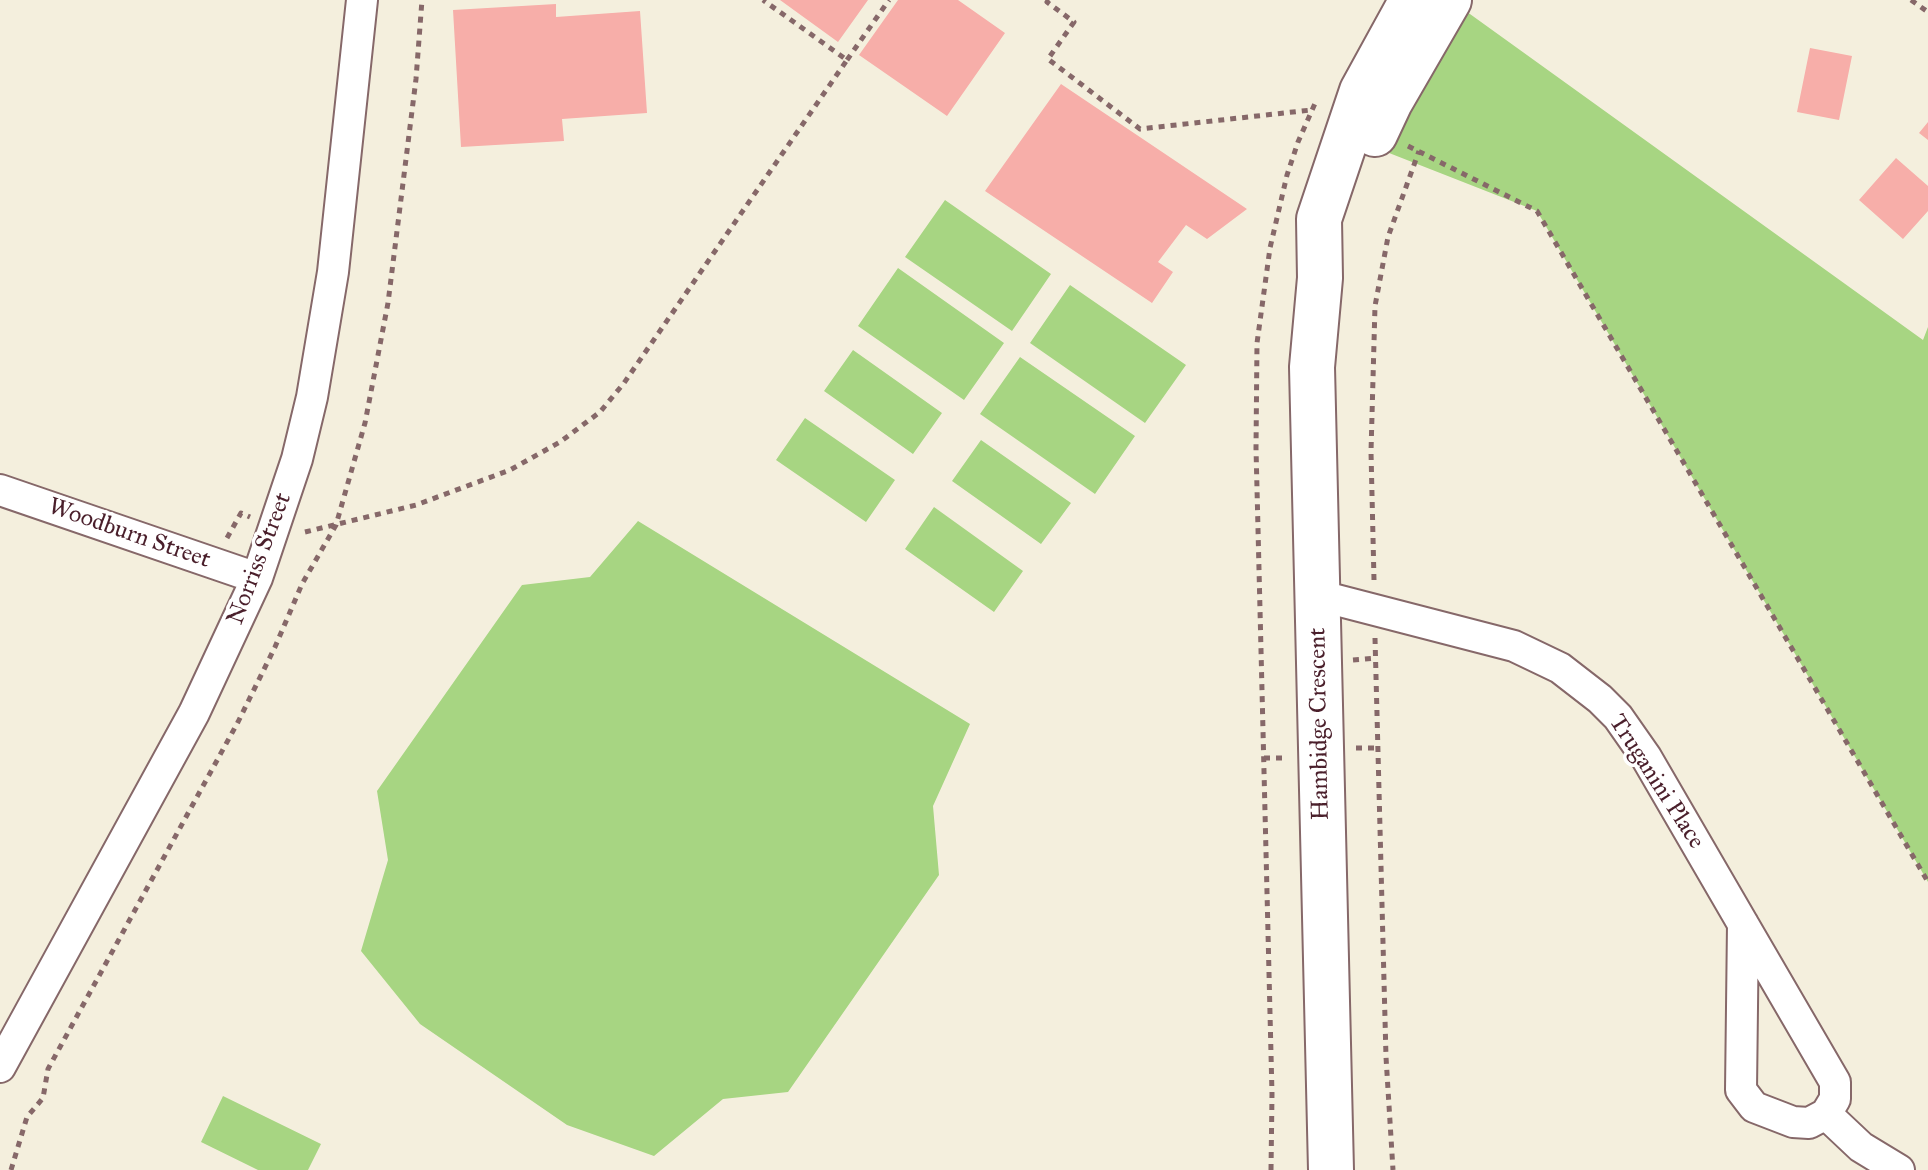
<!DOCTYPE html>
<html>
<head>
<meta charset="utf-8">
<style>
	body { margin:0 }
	canvas { display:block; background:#f4efdd }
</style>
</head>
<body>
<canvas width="1928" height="1170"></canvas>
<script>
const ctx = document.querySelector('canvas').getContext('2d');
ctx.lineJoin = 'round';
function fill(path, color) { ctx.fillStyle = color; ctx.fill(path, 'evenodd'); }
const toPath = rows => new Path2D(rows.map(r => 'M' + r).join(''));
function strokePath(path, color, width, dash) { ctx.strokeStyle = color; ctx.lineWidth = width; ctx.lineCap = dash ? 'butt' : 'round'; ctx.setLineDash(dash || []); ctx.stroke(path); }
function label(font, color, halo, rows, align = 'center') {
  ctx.font = font + ' "IM FELL Great Primer",serif'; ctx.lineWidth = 7; ctx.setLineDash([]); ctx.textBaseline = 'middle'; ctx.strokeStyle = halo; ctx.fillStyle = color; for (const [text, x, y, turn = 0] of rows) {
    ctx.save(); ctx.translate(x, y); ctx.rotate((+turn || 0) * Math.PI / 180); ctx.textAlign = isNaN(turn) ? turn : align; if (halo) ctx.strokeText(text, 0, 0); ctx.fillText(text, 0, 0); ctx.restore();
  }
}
const green = toPath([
	[1463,9,1923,340,1928,327,1928,882,1537,211,1384,151],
	[945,200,1051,274,1012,331,905,257],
	[898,268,1004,343,964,400,858,326],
	[1070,285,1186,365,1145,423,1030,343],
	[853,350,942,413,913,454,824,391],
	[1020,357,1135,436,1095,494,980,414],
	[805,418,895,480,866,522,776,460],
	[981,440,1071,503,1041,544,952,481],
	[934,507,1023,571,994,612,905,549],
	[638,521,970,724,933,806,939,875,788,1092,723,1099,654,1156,567,1125,420,1024,361,951,388,860,377,791,522,585,590,577],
	[223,1096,321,1144,308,1170,258,1170,201,1142]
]);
const building = toPath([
	[780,0,868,0,838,42],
	[898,0,958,0,1005,33,947,116,859,55],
	[556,4,556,17,640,11,647,113,562,119,564,141,461,147,453,10],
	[1810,48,1852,56,1839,120,1797,112],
	[1061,84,1247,209,1207,239,1186,225,1158,262,1173,272,1152,303,985,191],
	[1928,122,1928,140,1919,133],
	[1896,158,1928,186,1928,211,1903,239,1859,200]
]);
const path = toPath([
	[1049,0,1047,2,1074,22,1048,59,1140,129,1311,110],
	[1911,0,1928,12],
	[847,60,889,0],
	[1408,146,1537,211,1928,882],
	[305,532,416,505,510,470,560,442,600,412,624,383,847,60,763,0],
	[227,538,241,513,250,517],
	[1374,580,1371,452,1375,306,1388,237,1419,151],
	[1375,638,1386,1057,1393,1170],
	[1353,660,1376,658],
	[1356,748,1379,748],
	[1264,758,1287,758],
	[11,1170,27,1117,43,1098,48,1069,238,722,275,647,302,584,336,525,365,423,388,303,416,79,422,0],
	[1271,1170,1272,1094,1256,448,1257,343,1270,248,1287,175,1298,142,1317,99]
]);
const street = toPath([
	[0,490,257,578],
	[1317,595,1514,646,1560,668,1600,699,1618,717,1646,757,1743,924,1835,1082,1835,1099,1826,1114,1809,1123,1793,1122,1754,1107,1741,1090,1743,924],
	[0,1067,194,713,257,578,297,459,312,397,333,272,362,0],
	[1826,1114,1861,1147,1899,1170]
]);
const secondary = toPath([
	[1375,134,1390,102,1449,0],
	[1331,1170,1312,367,1320,278,1319,219,1362,91,1412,0]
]);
const streetNames = [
	["Woodburn Street",129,534,19],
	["Norriss Street",260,559,-69],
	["Hambidge Crescent",1320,724,-91],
	["Truganini Place",1656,782,57]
];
fill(green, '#a7d582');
fill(building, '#f7aea9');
strokePath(street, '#866869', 34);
strokePath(secondary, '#866869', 48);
strokePath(path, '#866869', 5, [6, 6]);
strokePath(street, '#fff', 30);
strokePath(secondary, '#fff', 44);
label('24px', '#4a1f2b', '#fff', streetNames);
</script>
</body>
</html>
